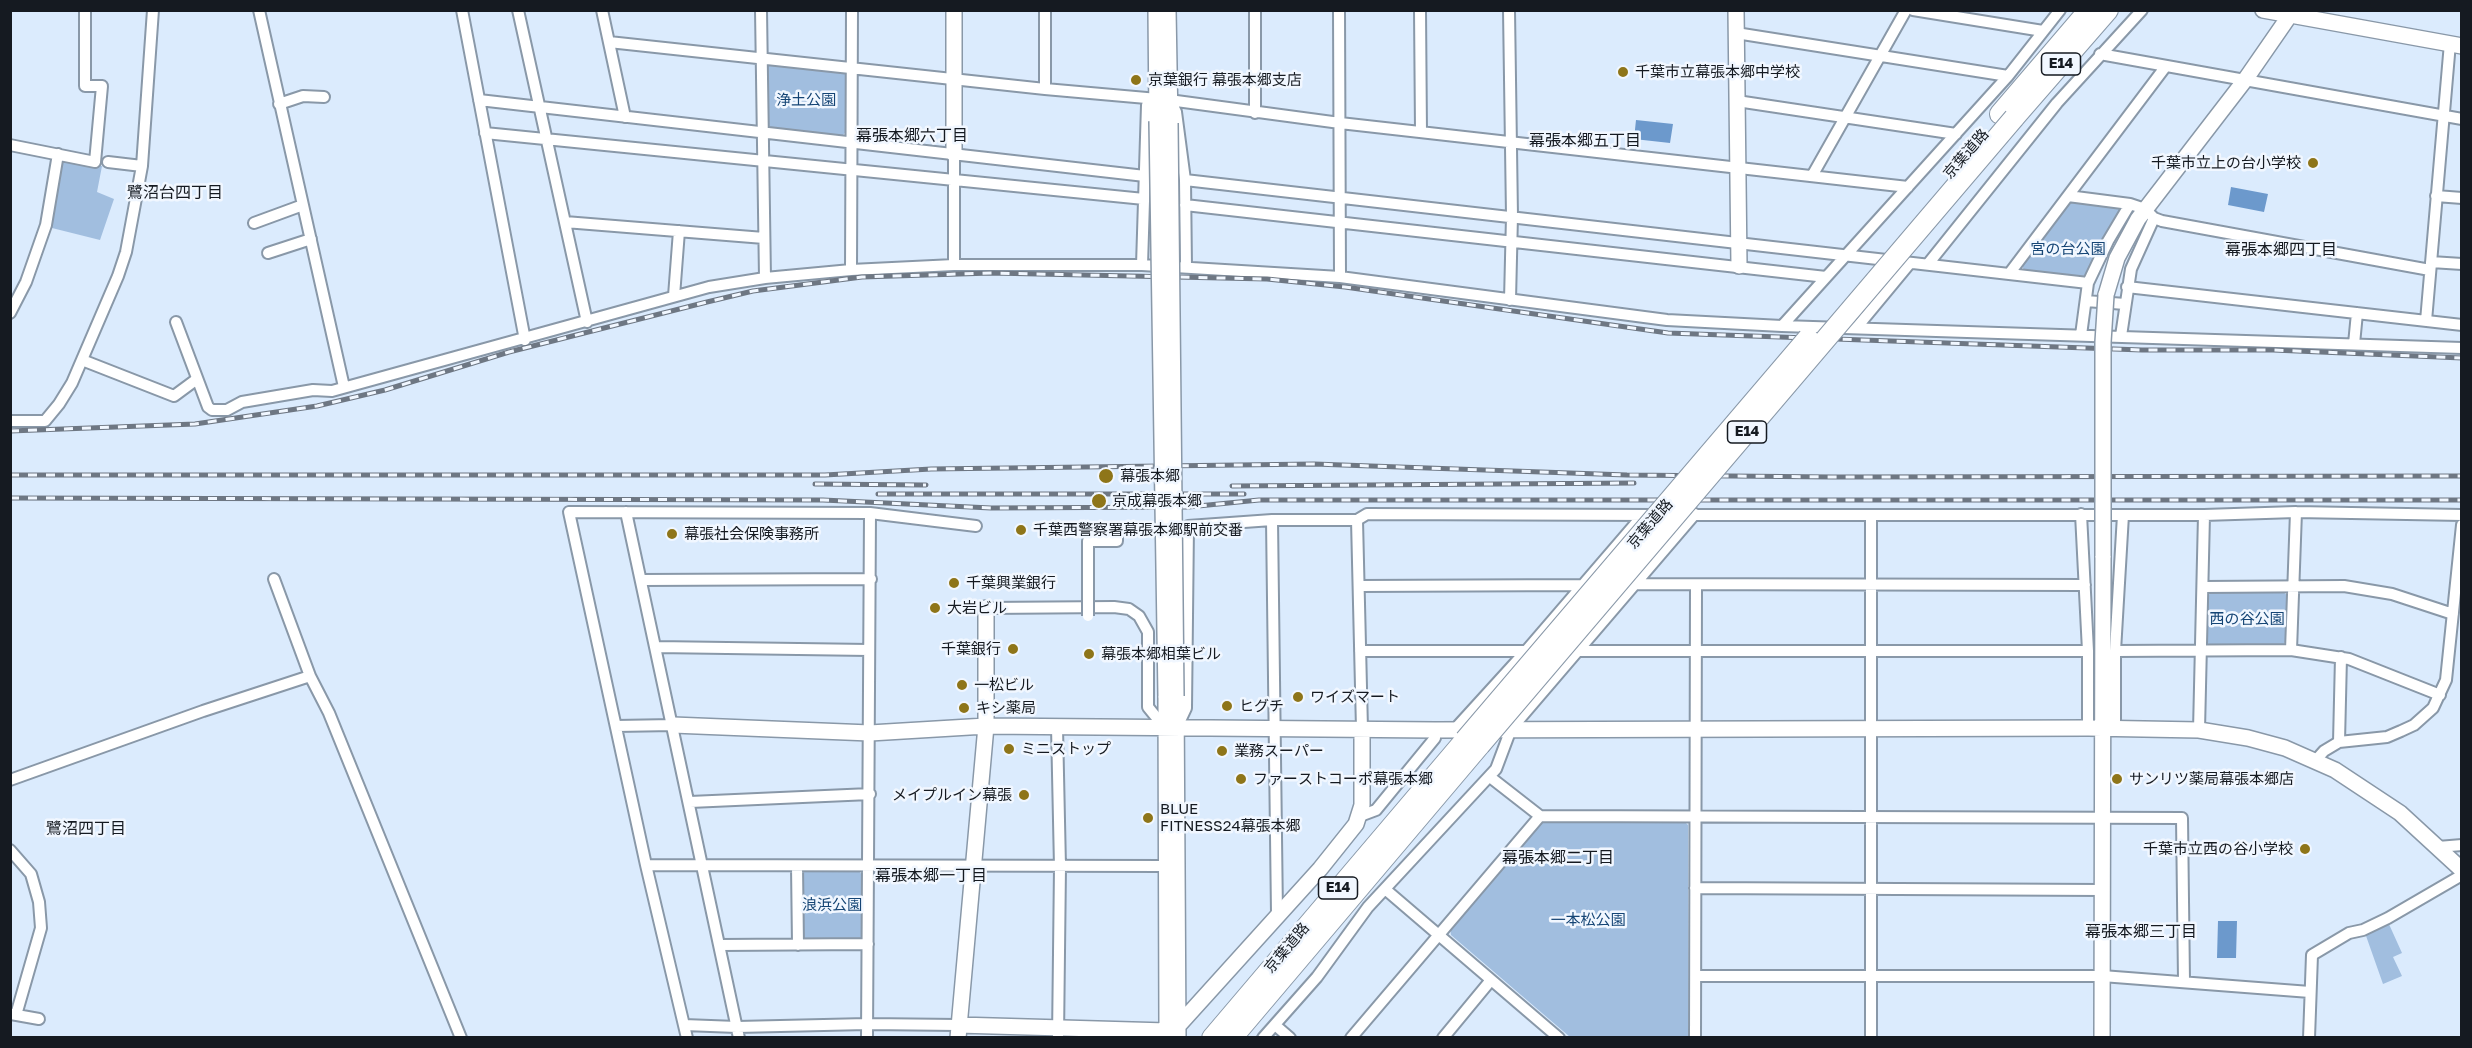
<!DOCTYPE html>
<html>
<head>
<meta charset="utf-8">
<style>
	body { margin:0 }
	#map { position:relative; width:2472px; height:1048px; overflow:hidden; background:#dbebfd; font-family:"Golos Text",sans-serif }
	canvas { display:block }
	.frame { position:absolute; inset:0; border:12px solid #151a21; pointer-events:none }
</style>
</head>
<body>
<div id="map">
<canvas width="2472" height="1048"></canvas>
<div class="frame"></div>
</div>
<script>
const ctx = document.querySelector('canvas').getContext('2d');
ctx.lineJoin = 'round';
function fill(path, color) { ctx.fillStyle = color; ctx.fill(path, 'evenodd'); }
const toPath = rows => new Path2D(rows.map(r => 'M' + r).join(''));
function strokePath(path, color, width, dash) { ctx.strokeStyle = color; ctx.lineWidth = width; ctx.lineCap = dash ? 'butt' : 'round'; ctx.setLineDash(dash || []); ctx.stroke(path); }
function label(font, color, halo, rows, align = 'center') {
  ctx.font = font + ' "Golos Text","Noto Sans JP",sans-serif'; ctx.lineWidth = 5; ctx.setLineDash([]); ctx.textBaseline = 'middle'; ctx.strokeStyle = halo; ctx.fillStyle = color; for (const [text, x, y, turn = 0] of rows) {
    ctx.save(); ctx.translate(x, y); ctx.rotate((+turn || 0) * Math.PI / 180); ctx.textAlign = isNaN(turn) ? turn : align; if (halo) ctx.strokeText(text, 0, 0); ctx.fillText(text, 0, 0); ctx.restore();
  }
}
const green = toPath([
	[769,63,843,71,848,75,847,131,841,137,773,129,766,124,765,67],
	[67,160,102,166,97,192,114,199,100,240,48,227,63,163],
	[2075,202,2117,206,2121,212,2099,247,2087,274,2081,278,2024,271,2022,264,2068,204],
	[2212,591,2282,591,2288,596,2286,641,2281,647,2211,647,2206,641,2207,597],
	[1546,820,1683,820,1688,825,1688,1037,1570,1037,1451,935,1450,928,1539,824],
	[806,870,858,870,863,876,865,935,859,941,808,941,801,936,800,876],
	[2388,922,2402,953,2393,957,2402,976,2383,984,2365,933]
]);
const water = toPath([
	[1636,120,1673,124,1670,143,1634,139],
	[2231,187,2268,194,2264,212,2228,205],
	[2218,921,2237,921,2236,958,2217,958]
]);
const street = toPath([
	[259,10,344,387],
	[462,10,525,340],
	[518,10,587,322],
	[602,10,625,117],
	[761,10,765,278],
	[1045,10,1045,89],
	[1255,10,1255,113],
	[1339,10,1340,277],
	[1420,10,1421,132],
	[1509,10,1512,216,1510,300],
	[1913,10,2043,31],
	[1736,33,2008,76],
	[609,42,1045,89,1169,100,1340,123,1908,187],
	[2100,54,2462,119],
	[479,100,1145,176],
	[1737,101,1956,134],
	[279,104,303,96,324,97],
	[1174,108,1176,112,1185,180,1186,267],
	[485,133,1144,199],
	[10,145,95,162,102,86,85,86,85,10],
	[108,162,142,166],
	[1812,176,1906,10],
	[1185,180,2088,283],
	[2068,196,2130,204,2145,209,2154,218,2162,221,2430,270],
	[2436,196,2462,198],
	[1185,205,1826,277],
	[565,222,764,238],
	[254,223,303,205],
	[268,253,311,239],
	[2431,262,2462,264],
	[1928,264,2057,103,2142,10],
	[954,265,954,154],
	[1142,265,1147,105,1157,99],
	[851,270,852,10],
	[2009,274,2166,66],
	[2127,287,2462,325],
	[674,296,679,231],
	[2086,301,2125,304],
	[10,313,26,282,46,225,58,154],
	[2426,321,2450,43],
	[176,322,208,407,212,410,227,410,242,402,313,390,332,391,709,287,765,278,851,270,954,265,1142,265,1340,277,1667,320,1782,326,2462,348],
	[1782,326,2008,76,2060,10],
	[1857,327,1910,263],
	[2081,335,2088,283,2108,241,2130,204],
	[2121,336,2131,269,2154,218],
	[2354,344,2357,313],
	[82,360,174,396,197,379],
	[10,421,45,421,59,404,72,383,118,276,126,252,142,166,153,10],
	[626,512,739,1038],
	[2081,514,2088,651,2088,728],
	[1676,515,2204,515,2296,512,2462,515],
	[1272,520,1277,914],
	[1357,520,1362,729],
	[274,579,310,676,329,713,461,1038],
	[641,580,871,579],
	[1634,584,2085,585],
	[1359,586,1583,585],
	[2203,587,2344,586,2392,594,2453,614],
	[986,608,1114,607,1129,609,1139,616,1148,632,1148,707,1165,728],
	[656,647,869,650],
	[2291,650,2296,512],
	[1360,651,1526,651],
	[1577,651,2088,651],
	[2115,651,2291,650,2349,659,2440,695],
	[1178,725,1186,708,1188,526,1272,520,1357,520,1367,514,1657,515],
	[616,726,673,725],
	[1057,727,1060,867,1058,1038],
	[1455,729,1526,651,1643,515],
	[2115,729,2115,651,2123,515],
	[2199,730,2204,515],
	[2339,742,2341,657],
	[2316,760,2324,751,2339,742,2387,737,2401,731,2414,725,2433,708,2446,680,2462,525],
	[1490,777,1540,816,2182,818,2184,981],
	[10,780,203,711,310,676],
	[690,802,870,794],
	[1360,816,1376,810,1435,738,1435,730],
	[2438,847,2462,845],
	[10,850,31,874,39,902,41,928,16,1015],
	[646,865,1165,866],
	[797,866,798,945],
	[1695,888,2102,890],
	[1385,889,1559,1038],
	[720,945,868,944],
	[1696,976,2102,976,2310,992],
	[11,1014,39,1019],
	[684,1025,737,1027,867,1024,958,1025],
	[1275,1025,1290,1038],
	[687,1038,646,865,569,512,870,513,976,526],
	[867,1038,870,513],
	[1263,1038,1317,977,1368,907,1496,769,1511,729,1695,514],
	[1351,1038,1540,816],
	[1443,1038,1491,980],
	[1695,1038,1696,585],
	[1871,1038,1871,516],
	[2309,1038,2312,955,2349,933,2363,930,2388,918,2462,875]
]);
const secondary = toPath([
	[1156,10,1157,121],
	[1168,10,1170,123],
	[1736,10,1739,266],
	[2263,10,2462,46],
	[954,154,954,10],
	[2106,295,2117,258,2138,219,2245,80,2290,15],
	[1166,696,1167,1029],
	[1176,696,1178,1038],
	[673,725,870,733,986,726,1435,730,2088,728,2199,730,2248,738,2285,748,2335,770,2400,813,2462,870],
	[958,1025,1167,1031,1178,1026,1320,869,1356,824,1362,805,1362,729],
	[958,1038,986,726,986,608],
	[2102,1038,2103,556]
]);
const highway = toPath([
	[2000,114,2089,10],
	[2014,118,2108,10],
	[1212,1038,1465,740],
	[1232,1038,1480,745]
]);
const rail = toPath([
	[10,431,195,424,317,406,385,390,509,352,707,302,753,291,862,277,992,273,1267,279,1345,287,1668,333,2142,350,2273,350,2462,358],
	[10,475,825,475,931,469,1314,464,1627,475,1833,477,2462,476],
	[815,484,926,485],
	[1232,486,1634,483],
	[878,494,1244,494],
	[10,498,823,500,991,508,1188,507,1259,500,2462,500]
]);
const streetBridge = toPath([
	[1088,616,1088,541,1117,541,1117,529]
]);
const secondaryBridge = toPath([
	[1157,121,1166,696],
	[1170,123,1176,696],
	[2103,556,2103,342,2106,295]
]);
const highwayBridge = toPath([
	[1465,740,1808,338],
	[1480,745,2014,118]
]);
const markers = [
	[1623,72,6,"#8e7519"],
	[1136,80,6,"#8e7519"],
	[2313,163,6,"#8e7519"],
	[1106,476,8,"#8e7519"],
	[1099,501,8,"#8e7519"],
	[1021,530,6,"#8e7519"],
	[672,534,6,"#8e7519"],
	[954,583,6,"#8e7519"],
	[935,608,6,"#8e7519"],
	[1013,649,6,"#8e7519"],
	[1089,654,6,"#8e7519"],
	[962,685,6,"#8e7519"],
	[1298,697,6,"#8e7519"],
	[1227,706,6,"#8e7519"],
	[964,708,6,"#8e7519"],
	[1009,749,6,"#8e7519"],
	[1222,751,6,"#8e7519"],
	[1241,779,6,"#8e7519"],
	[2117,779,6,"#8e7519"],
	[1024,795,6,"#8e7519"],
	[1148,818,6,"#8e7519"],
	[2305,849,6,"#8e7519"]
];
const shields = [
	[2061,64,39],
	[1747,432,39],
	[1338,888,39]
];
const shieldNames = [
	["E14",2061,64],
	["E14",1747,432],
	["E14",1338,888]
];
const poiNames = [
	["千葉市立幕張本郷中学校",1635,72],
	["京葉銀行 幕張本郷支店",1148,80],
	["千葉市立上の台小学校",2301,163,"right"],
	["幕張本郷",1120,476],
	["京成幕張本郷",1112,501],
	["千葉西警察署幕張本郷駅前交番",1033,530],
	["幕張社会保険事務所",684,534],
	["千葉興業銀行",966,583],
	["大岩ビル",947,608],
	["千葉銀行",1001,649,"right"],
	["幕張本郷相葉ビル",1101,654],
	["一松ビル",974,685],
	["ワイズマート",1310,697],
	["ヒグチ",1239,706],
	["キシ薬局",976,708],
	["ミニストップ",1021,749],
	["業務スーパー",1234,751],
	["ファーストコーポ幕張本郷",1253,779],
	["サンリツ薬局幕張本郷店",2129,779],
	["メイプルイン幕張",1012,795,"right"],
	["BLUE",1160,809],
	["FITNESS24幕張本郷",1160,826],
	["千葉市立西の谷小学校",2293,849,"right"]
];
const parkNames = [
	["浄土公園",806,100],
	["宮の台公園",2068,249],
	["西の谷公園",2247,619],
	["浪浜公園",832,905],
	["一本松公園",1588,920]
];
const streetNames = [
	["京葉道路",1966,154,-49],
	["京葉道路",1650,524,-49],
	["京葉道路",1287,948,-50]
];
const neighbourhoodNames = [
	["幕張本郷六丁目",912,136],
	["幕張本郷五丁目",1585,141],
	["鷺沼台四丁目",175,193],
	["幕張本郷四丁目",2281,250],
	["鷺沼四丁目",86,829],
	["幕張本郷二丁目",1558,858],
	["幕張本郷一丁目",931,876],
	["幕張本郷三丁目",2141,932]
];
fill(green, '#a1bedf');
fill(water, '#6c99cc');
strokePath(street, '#8998a8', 14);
strokePath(secondary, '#8998a8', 18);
strokePath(highway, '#8998a8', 22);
strokePath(street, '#fff', 10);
strokePath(secondary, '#fff', 15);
strokePath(highway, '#fff', 20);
strokePath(rail, '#6e7783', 5);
strokePath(rail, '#f1f7ff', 3, [9]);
strokePath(streetBridge, '#8998a8', 14, []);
strokePath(secondaryBridge, '#8998a8', 18, []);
strokePath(highwayBridge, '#8998a8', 22, []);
strokePath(streetBridge, '#fff', 10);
strokePath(secondaryBridge, '#fff', 15);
strokePath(highwayBridge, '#fff', 20);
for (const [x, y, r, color] of markers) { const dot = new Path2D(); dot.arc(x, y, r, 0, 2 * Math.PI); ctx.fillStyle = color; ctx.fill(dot); strokePath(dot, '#f1f7ff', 2); }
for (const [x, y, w] of shields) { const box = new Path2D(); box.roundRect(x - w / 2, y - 11, w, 22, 4.5); ctx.fillStyle = '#f1f7ff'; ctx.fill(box); strokePath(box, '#151a21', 1.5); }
label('bold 14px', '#151a21', null, shieldNames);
label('15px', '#151a21', '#f1f7ff', poiNames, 'left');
label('15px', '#154575', '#f1f7ff', parkNames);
label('15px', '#151a21', '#f1f7ff', streetNames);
label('16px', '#151a21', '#f1f7ff', neighbourhoodNames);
</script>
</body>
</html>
